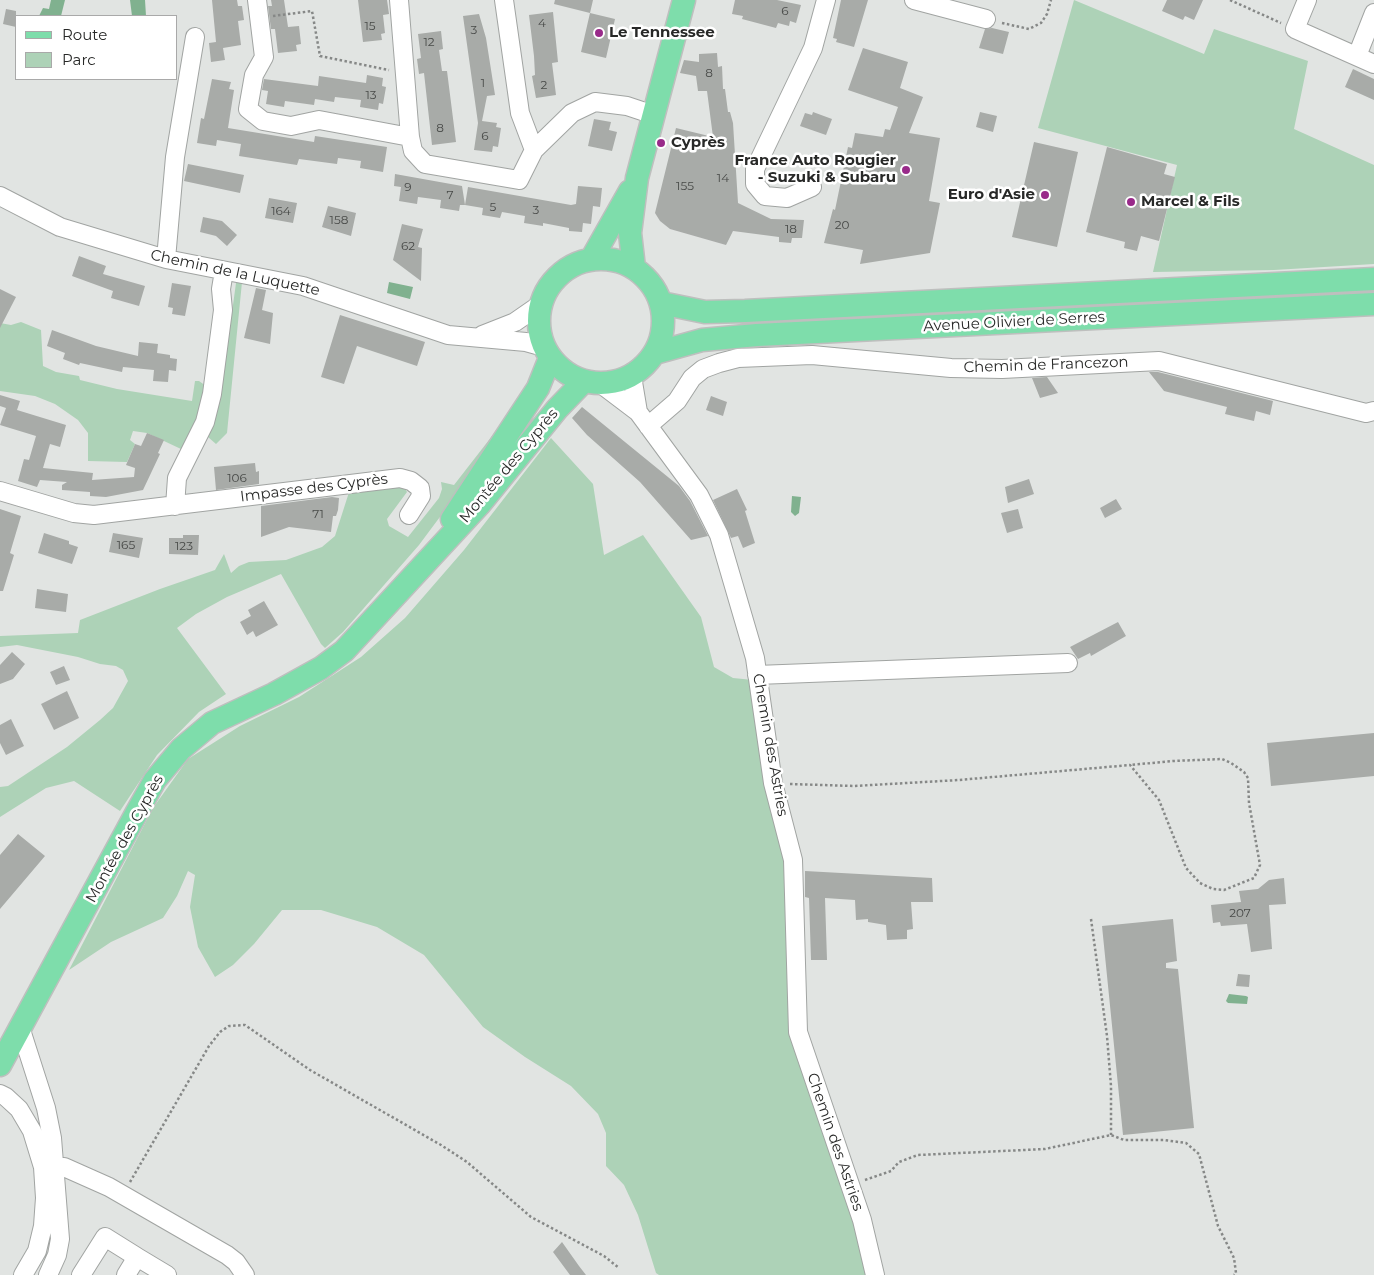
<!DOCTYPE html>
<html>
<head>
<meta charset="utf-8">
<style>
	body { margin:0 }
	#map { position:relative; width:1374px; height:1275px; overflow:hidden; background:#e1e4e2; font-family:Montserrat,sans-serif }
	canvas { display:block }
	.legend { position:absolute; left:15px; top:15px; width:162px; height:65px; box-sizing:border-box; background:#fff; border:1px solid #a9a9a9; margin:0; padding:6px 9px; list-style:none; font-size:15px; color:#282928 }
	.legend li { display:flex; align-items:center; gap:10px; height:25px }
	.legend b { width:25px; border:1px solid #a9a9a9 }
</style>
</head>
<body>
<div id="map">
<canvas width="1374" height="1275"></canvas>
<ul class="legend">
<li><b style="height:6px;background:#7eddab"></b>Route</li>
<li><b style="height:14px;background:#add2b7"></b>Parc</li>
</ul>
</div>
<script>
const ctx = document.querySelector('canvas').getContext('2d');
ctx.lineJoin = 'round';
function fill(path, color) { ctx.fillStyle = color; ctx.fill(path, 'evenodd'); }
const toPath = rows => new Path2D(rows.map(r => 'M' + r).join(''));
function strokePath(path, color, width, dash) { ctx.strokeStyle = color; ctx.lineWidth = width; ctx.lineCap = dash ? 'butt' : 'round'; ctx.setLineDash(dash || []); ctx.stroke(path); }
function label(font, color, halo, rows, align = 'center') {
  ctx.font = font + ' Montserrat,sans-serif'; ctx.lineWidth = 5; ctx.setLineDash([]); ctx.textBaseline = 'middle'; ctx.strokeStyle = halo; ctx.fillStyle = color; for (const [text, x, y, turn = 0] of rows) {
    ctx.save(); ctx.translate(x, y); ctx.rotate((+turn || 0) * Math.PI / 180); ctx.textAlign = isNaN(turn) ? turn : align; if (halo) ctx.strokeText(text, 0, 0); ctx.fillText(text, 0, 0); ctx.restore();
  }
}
const green = toPath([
	[1074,0,1204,54,1214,29,1308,61,1294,129,1374,165,1374,264,1274,270,1153,272,1177,165,1038,128],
	[242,282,227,433,216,444,208,437,220,400,236,283],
	[21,322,41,330,43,366,56,372,79,376,80,380,117,389,192,401,195,381,199,381,206,386,201,413,186,445,181,449,147,433,133,431,130,440,135,444,127,462,88,461,88,433,78,420,55,404,35,396,0,391,0,323,11,325],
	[513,409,460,490,419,545,343,632,325,648,321,644,281,574,227,597,196,614,177,628,226,694,199,712,157,755,120,811,74,781,46,788,0,817,0,787,8,786,67,747,100,720,113,708,128,681,123,670,116,666,100,664,78,657,17,645,0,647,0,636,78,633,80,620,160,589,215,570,224,554,231,573,239,566,249,562,286,560,322,547,335,536,351,486,403,485,407,492,387,519,389,526,408,537,439,498,442,489,441,482,454,485],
	[551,438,593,484,604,555,643,535,701,617,714,667,733,678,753,680,785,852,793,1042,861,1244,866,1275,659,1275,656,1273,638,1215,624,1185,606,1166,606,1133,598,1114,571,1086,525,1057,483,1027,424,955,377,927,321,910,282,910,254,944,233,965,215,977,198,947,190,907,195,875,188,871,177,896,163,918,111,942,69,970,153,808,188,759,240,726,299,697,361,657,405,618,464,550]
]);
const water = toPath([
	[51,0,65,0,61,16,39,16,43,8,49,9],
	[130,0,145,0,146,16,132,16],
	[389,282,413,287,410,299,387,293],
	[792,496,801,497,799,513,795,516,791,512],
	[1229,994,1246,996,1248,997,1247,1004,1228,1003,1226,1001]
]);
const building = toPath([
	[212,0,237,0,238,6,242,6,244,20,238,21,241,45,223,48,225,60,211,62,209,43,216,42],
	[271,0,284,0,288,27,299,26,301,44,296,45,297,51,278,53,275,29,271,29,268,6,272,6],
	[358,0,387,0,389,14,383,15,385,33,381,34,382,40,363,42],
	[555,0,593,0,590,13,554,4],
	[735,0,777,0,801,5,796,23,790,21,789,26,778,23,776,28,742,19,743,16,732,14],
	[841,0,868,0,854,47,836,42,837,39,833,38],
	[1167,0,1203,0,1194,20,1185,16,1183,20,1162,11],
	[6,9,16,11,16,27,3,24],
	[553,12,558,62,552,63,556,95,536,98,532,76,535,75,534,56,529,15],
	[590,13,615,19,606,58,581,52],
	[479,14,486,38,495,95,487,96,482,121,497,123,496,127,501,128,498,147,493,146,492,152,474,150,478,123,463,16],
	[992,28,1009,32,1003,54,979,48,985,29],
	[441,31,443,49,439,50,442,71,447,71,456,142,432,145,424,73,419,74,417,59,421,58,418,34],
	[863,48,908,62,900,88,923,97,909,133,940,138,929,201,940,203,930,253,860,264,863,250,824,243,833,209,835,210,848,147,852,148,855,133,883,137,885,129,890,130,898,107,848,90],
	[717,53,718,67,722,66,723,89,725,89,728,112,730,112,733,123,738,203,771,219,804,220,802,238,792,238,791,243,779,242,779,237,733,231,726,245,670,229,660,221,655,213,676,128,713,137,707,91,698,91,696,76,680,73,684,60,699,62,699,54],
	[1353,69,1374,79,1374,100,1345,87],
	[367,75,383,78,382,86,386,87,383,104,379,103,378,110,360,107,361,100,335,97,334,102,315,99,314,105,285,101,284,107,266,104,268,91,262,90,264,79,318,86,319,76,366,83],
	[212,79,231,82,229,89,234,90,228,128,314,142,315,136,387,147,383,172,360,168,361,161,338,158,337,164,299,159,297,165,271,161,239,156,241,144,217,140,216,146,197,143,201,118,204,119],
	[813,112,832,119,826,135,800,126,805,113,812,115],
	[980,112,997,116,993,132,976,127],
	[594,119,611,122,609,130,617,132,612,151,588,146],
	[1034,142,1078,152,1057,247,1012,237],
	[1107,147,1167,164,1164,174,1175,177,1159,241,1141,236,1137,251,1124,248,1125,242,1086,232],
	[188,164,244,175,240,193,184,181],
	[395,174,462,186,465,205,460,205,459,211,440,208,441,200,418,197,417,204,399,201,401,187,394,186],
	[578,186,602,188,600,207,593,206,591,224,583,223,582,232,569,231,569,228,543,223,543,226,524,223,525,216,502,212,500,218,482,215,483,208,465,205,468,187,571,205,576,204],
	[269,198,297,203,293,223,265,218],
	[328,206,356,213,351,236,322,227],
	[203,217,222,221,237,235,227,246,216,236,200,232],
	[402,224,423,229,418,247,422,248,421,281,393,260],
	[79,256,106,266,103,274,145,286,139,306,111,298,113,291,72,276],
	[172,283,191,286,185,316,172,314,173,308,168,307],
	[256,288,266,290,262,310,273,313,270,344,244,338],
	[0,289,16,297,0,328],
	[340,315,425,342,417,366,357,346,344,384,321,377],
	[52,330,96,346,138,356,139,342,158,344,157,353,170,355,170,358,177,359,176,371,169,370,168,382,153,381,154,370,123,367,122,372,80,363,79,365,63,359,65,353,47,346],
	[1149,372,1158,372,1273,401,1270,415,1256,411,1254,421,1225,414,1227,407,1164,391],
	[1047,377,1058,393,1040,398,1032,378],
	[0,395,20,401,17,410,66,425,60,447,50,444,43,468,93,473,92,480,134,477,135,468,126,465,135,444,141,446,147,433,164,440,158,453,160,454,143,490,106,497,90,496,90,492,62,490,62,485,67,482,40,480,37,487,18,481,24,459,29,460,36,436,0,425,6,408,0,406],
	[711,396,727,402,723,416,706,410],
	[582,407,679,486,690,501,708,536,691,540,640,482,587,435,572,418],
	[255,463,256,472,259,471,259,484,216,490,214,467],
	[1029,479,1034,494,1008,503,1005,487],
	[737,489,747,510,745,511,755,543,743,548,738,536,731,538,713,500],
	[332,497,339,498,338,510,336,516,333,516,331,532,289,527,261,537,261,506],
	[1116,499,1122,509,1105,518,1100,508],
	[0,509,21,516,10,553,14,555,3,591,0,591],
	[1018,509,1023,528,1007,533,1001,513],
	[44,533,69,541,69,544,78,547,72,564,38,553],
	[113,533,143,538,139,558,109,552],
	[183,535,199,535,198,555,169,554,169,538,183,538],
	[37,589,68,594,66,612,35,608],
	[264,601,278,625,256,637,253,631,247,635,240,622,251,616,248,610],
	[1118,622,1126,636,1091,656,1090,653,1078,659,1070,647],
	[12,652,25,664,13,679,0,684,0,665],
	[64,666,70,680,56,685,50,672],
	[67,691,79,718,54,730,41,704],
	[11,719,24,746,6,755,0,743,0,725],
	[1374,733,1374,776,1271,786,1267,743],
	[18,834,45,856,0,909,0,855],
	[805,871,932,878,933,902,911,902,913,929,907,930,907,939,887,940,886,925,868,922,868,919,856,920,855,900,825,898,827,960,811,960,809,898,805,897],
	[1284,878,1286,904,1269,905,1272,949,1251,952,1247,924,1221,926,1220,922,1213,923,1211,905,1241,902,1239,891,1258,889,1269,880],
	[1173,919,1177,961,1166,963,1166,968,1178,969,1194,1128,1123,1135,1102,926],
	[1238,974,1250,975,1249,987,1236,986],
	[562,1242,579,1266,586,1275,570,1275,553,1252]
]);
const path = toPath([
	[1230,0,1281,23],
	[273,16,312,11,320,56,389,70],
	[1002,23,1029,29,1041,23,1047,14,1051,0],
	[790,784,854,786,959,780,1130,765,1159,800,1186,868,1200,883,1213,889,1224,890,1254,878,1260,865,1249,803,1248,778,1244,772,1231,763,1222,759,1173,761,1130,765],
	[1091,919,1107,1036,1111,1086,1111,1135],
	[865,1180,891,1171,899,1162,918,1155,1045,1149,1111,1135,1124,1140,1164,1140,1186,1143,1199,1154,1218,1226,1234,1258,1236,1273,1234,1275],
	[130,1182,209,1046,220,1032,229,1026,245,1025,310,1070,441,1145,467,1162,531,1217,604,1256,619,1268]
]);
const minor = toPath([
	[257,0,264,57,254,75,248,109,263,121,291,126,319,120,410,137],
	[399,0,410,137,413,151,425,164,519,180,534,150,572,113,595,102,627,106,654,115],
	[504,0,520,113,534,150],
	[914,0,986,19],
	[1307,0,1295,29,1374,64],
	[1357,56,1374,13],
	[812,187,787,198,765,196,755,184,755,169,813,48,826,0],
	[0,196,60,227,166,259,303,286,448,335,526,342,544,347],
	[166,259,175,157,195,37],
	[482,335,515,322,541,304],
	[632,376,638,412],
	[601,384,638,412,699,495,719,535,755,658,773,783,793,860,798,1032,862,1220,875,1275],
	[648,426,677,401,692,378,703,369,719,363,738,358,812,355,951,368,1002,369,1159,361,1366,413,1374,411],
	[0,491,74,513,94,515,400,478,411,481,420,488,421,496,409,515],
	[175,506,177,478,205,422,212,394,223,310,221,289,224,271],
	[757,675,1068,663],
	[21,1030,46,1108,52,1138,60,1239,57,1255,48,1275],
	[0,1094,6,1097,19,1109,32,1131,43,1167,45,1198,43,1226,37,1251,23,1275],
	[43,1167,64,1167,109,1187,227,1255,236,1262,245,1275],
	[137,1257,167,1275],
	[81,1275,105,1237,137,1257,126,1275]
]);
const major = toPath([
	'539 321a62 62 0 1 1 124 0a62 62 0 1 1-124 0Z',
	[591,260,630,191],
	[634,268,630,233,637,178,684,0],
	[661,303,705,312,745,311,1374,279],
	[655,353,702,340,757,335,1374,304],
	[452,519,538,388,550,358],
	[0,1065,137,812,155,780,181,749,212,723,274,694,321,668,344,651,479,505,557,409,584,381]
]);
const markers = [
	[599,33,5,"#992a8a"],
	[661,143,5,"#992a8a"],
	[906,170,5,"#992a8a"],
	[1045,195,5,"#992a8a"],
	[1131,202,5,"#992a8a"]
];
const numberNames = [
	["6",785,11],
	["4",542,23],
	["15",370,26],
	["3",474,30],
	["12",429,42],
	["8",709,73],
	["1",483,83],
	["2",544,85],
	["13",371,95],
	["8",440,128],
	["6",485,136],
	["14",723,178],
	["155",685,186],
	["9",408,187],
	["7",450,195],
	["5",493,207],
	["3",536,210],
	["164",281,211],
	["158",339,220],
	["20",842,225],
	["18",791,229],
	["62",408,246],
	["106",237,478],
	["71",318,514],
	["165",126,545],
	["123",184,546],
	["207",1240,913]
];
const poiNames = [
	["Le Tennessee",609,33],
	["Cyprès",671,143],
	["France Auto Rougier",896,161,"right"],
	["- Suzuki & Subaru",896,178,"right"],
	["Euro d'Asie",1035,195,"right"],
	["Marcel & Fils",1141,202]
];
const streetNames = [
	["Chemin de la Luquette",235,273,12],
	["Avenue Olivier de Serres",1014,322,-3],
	["Chemin de Francezon",1046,365,-2],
	["Montée des Cyprès",509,466,-50],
	["Impasse des Cyprès",314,488,-7],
	["Chemin des Astries",770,745,80],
	["Montée des Cyprès",125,839,-61],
	["Chemin des Astries",835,1142,71]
];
fill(green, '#add2b7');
fill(water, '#80b18f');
fill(building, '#a8aba8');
strokePath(minor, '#a1a4a2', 20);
strokePath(major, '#bebfbe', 25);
strokePath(path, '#868887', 2.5, [2.5, 2.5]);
strokePath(minor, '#fff', 18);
strokePath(major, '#7eddab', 22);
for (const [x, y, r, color] of markers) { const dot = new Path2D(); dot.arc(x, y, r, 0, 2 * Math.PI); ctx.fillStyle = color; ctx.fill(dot); strokePath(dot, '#fff', 2); }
label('12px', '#484a48', null, numberNames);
label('bold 15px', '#282928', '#fff', poiNames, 'left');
label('15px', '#282928', '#fff', streetNames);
</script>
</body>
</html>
